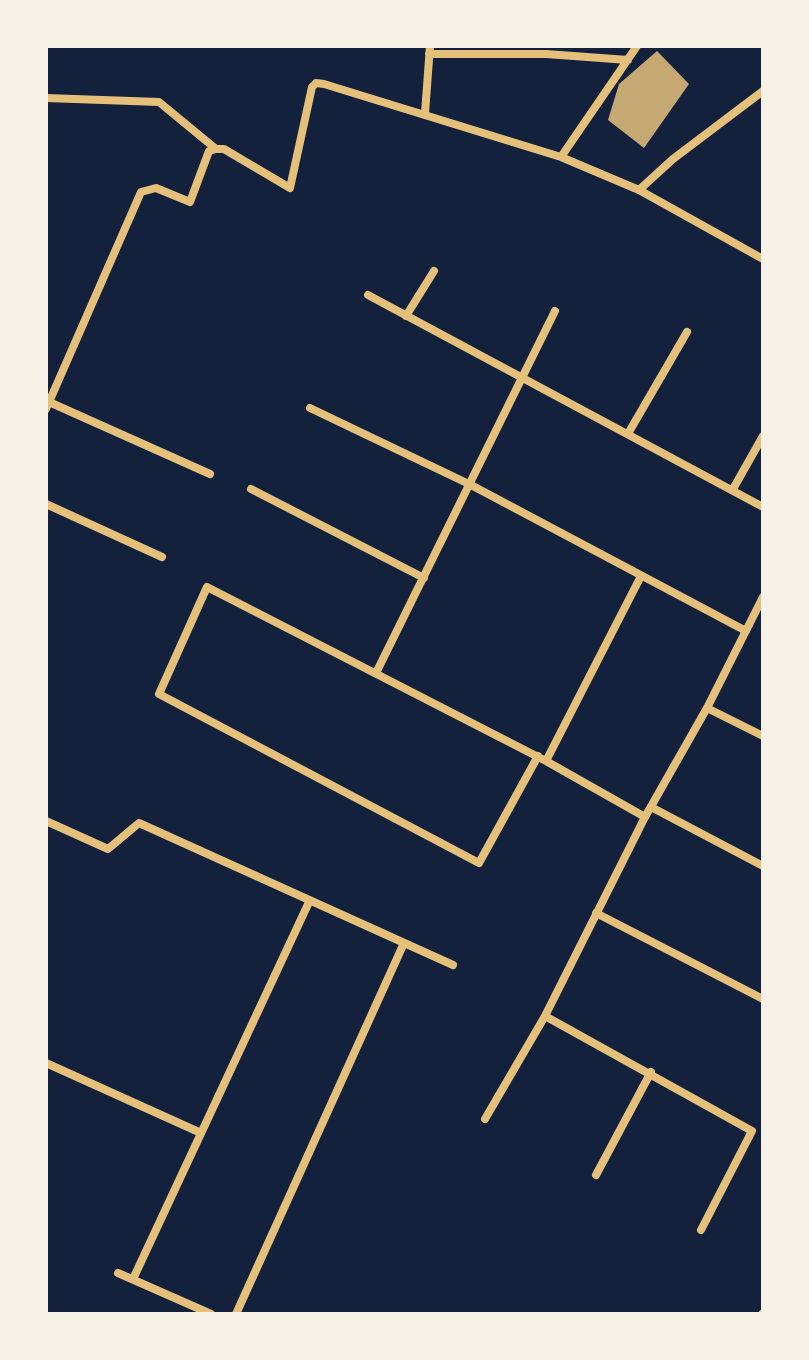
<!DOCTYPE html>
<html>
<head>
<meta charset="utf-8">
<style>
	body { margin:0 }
	#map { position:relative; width:809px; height:1360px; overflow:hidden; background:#14213d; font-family:Quicksand,sans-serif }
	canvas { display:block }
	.frame { position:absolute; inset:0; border:48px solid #f6f1e7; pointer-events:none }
</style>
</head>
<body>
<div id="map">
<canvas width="809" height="1360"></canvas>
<div class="frame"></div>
</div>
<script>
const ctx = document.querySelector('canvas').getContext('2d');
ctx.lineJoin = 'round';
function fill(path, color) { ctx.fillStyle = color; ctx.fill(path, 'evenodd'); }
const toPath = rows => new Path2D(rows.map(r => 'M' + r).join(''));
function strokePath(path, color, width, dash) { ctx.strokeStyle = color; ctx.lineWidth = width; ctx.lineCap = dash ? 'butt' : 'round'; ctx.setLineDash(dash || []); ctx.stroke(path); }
const building = toPath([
	[657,51,689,84,644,148,608,120,619,84]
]);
const minor = toPath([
	[429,54,546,54,628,60],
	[46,98,159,102,216,149,224,149,290,188,312,87,316,83,324,84,561,157,639,190,763,259],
	[425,113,430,46],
	[561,157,637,46],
	[639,190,673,159,763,91],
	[368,295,763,507],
	[406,316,434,271],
	[49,402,210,474],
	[310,408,471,485,746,631],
	[46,409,141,192,156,188,190,202,209,151,216,149],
	[629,432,687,332],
	[251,489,424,578],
	[733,489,763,436],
	[46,504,162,557],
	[376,673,555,311],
	[707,708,763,736],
	[538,756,479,863,159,694,207,587,546,761,645,817],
	[546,761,640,578],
	[651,807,763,866],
	[46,821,108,849,139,823,453,965],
	[596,913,763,999],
	[545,1016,752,1131,701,1230],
	[46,1063,201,1133],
	[485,1119,545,1016,645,817,707,708,763,597],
	[596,1175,651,1072],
	[118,1273,211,1314],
	[133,1279,310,900],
	[236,1314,404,943],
	[762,1314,763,1313]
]);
fill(building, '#c6a872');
strokePath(minor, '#e5c07b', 8);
</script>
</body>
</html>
